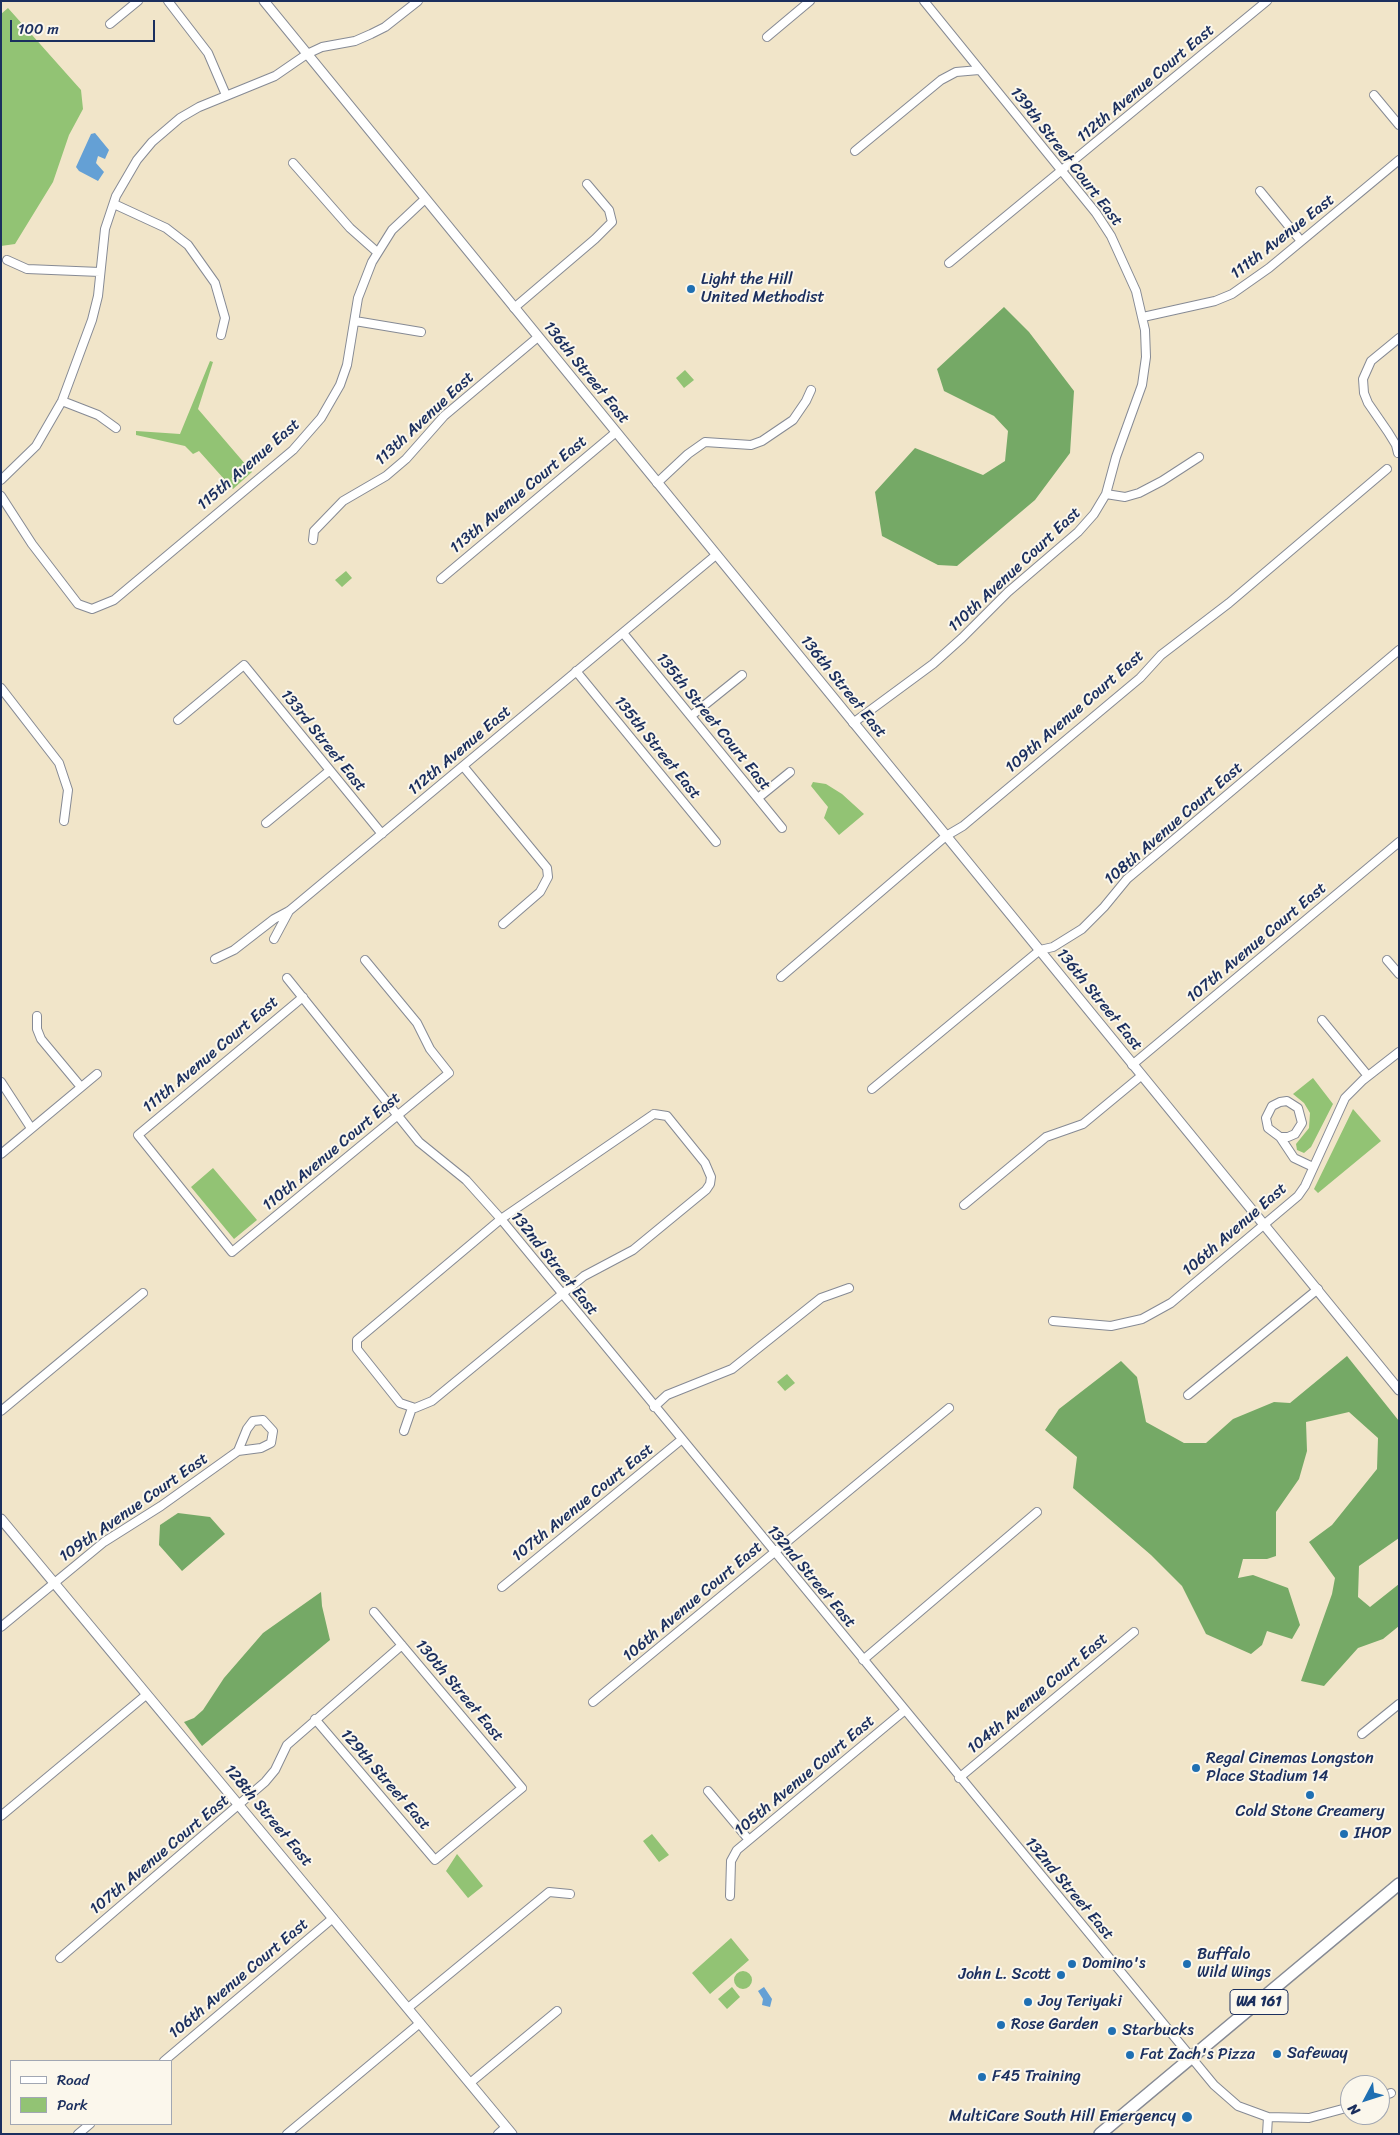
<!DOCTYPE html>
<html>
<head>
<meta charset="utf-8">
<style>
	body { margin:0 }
	#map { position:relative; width:1400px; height:2135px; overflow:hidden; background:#f1e5c9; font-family:Sriracha,sans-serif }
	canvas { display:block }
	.frame { position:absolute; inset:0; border:2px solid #1b2f5e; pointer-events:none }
	.legend { position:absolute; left:10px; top:2060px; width:162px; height:65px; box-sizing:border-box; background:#fbf7ec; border:1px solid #a1a7b3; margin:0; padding:6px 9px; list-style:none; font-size:15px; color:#1b2f5e }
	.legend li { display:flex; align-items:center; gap:10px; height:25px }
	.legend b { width:25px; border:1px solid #a1a7b3 }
	.north { position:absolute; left:1340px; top:2075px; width:50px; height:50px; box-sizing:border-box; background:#fbf7ec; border:1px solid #a1a7b3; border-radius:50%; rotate:230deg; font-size:14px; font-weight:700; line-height:20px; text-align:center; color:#1b2f5e }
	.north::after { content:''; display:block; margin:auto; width:18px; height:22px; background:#1f6fb2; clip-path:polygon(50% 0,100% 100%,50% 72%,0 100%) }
	.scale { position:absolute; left:10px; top:20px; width:145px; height:22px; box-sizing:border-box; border:2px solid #1b2f5e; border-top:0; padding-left:6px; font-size:15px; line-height:18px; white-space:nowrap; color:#1b2f5e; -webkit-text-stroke:4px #fbf7ec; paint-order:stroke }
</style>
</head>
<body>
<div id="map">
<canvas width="1400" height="2135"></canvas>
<div class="frame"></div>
<ul class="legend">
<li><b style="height:6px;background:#fff"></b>Road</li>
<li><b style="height:14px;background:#92c374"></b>Park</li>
</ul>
<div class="north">N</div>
<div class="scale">100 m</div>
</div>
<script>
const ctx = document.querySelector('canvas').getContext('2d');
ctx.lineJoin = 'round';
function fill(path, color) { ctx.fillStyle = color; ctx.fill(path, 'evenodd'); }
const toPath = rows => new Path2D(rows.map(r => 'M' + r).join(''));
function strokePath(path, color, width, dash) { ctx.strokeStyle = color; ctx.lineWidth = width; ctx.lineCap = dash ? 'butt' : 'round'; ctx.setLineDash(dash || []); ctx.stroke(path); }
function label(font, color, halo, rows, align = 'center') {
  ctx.font = font + ' Sriracha,sans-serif'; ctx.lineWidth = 4; ctx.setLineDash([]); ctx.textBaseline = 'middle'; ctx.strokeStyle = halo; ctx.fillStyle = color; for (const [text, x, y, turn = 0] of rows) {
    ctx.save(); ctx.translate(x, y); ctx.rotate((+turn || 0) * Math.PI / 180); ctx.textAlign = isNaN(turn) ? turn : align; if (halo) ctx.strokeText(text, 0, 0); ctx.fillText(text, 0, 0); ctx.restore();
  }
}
const green = toPath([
	[8,8,81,90,83,109,69,135,53,182,15,244,1,246,1,14],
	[210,361,213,362,198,409,252,472,233,489,199,451,193,454,185,446,136,435,136,431,180,434],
	[685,370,694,380,684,388,676,378],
	[346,571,352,578,342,587,335,580],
	[813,782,826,784,842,794,864,814,839,835,824,818,828,807,811,786],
	[1313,1078,1333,1104,1311,1147,1304,1153,1297,1150,1296,1144,1309,1128,1310,1113,1304,1103,1293,1094],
	[1353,1109,1381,1141,1318,1193,1314,1189],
	[213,1168,257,1220,234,1239,191,1187],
	[787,1374,795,1383,785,1391,777,1382],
	[652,1834,669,1855,659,1862,643,1841],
	[457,1854,483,1886,468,1898,446,1871],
	[731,1938,749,1960,710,1994,692,1973],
	'734 1980a9 9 0 1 1 18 0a9 9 0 1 1-18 0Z',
	[732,1987,740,1997,727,2009,718,1999]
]);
const forest = toPath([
	[1004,307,1029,332,1074,391,1070,453,1035,500,957,566,938,565,882,536,875,492,915,448,983,475,1005,461,1008,431,994,416,944,391,937,369],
	[1347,1356,1399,1421,1399,1538,1359,1566,1358,1597,1370,1607,1399,1584,1399,1626,1383,1639,1358,1648,1324,1686,1301,1681,1332,1594,1335,1578,1309,1542,1332,1525,1377,1469,1378,1438,1349,1412,1306,1422,1307,1451,1299,1479,1276,1512,1276,1556,1267,1559,1243,1559,1238,1578,1253,1575,1288,1588,1300,1625,1292,1639,1267,1631,1262,1645,1251,1654,1206,1634,1182,1586,1151,1555,1073,1488,1077,1457,1045,1430,1059,1409,1121,1361,1137,1377,1146,1422,1184,1443,1206,1443,1233,1419,1274,1402,1290,1403],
	[178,1513,210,1517,225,1534,182,1571,159,1545,160,1525],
	[321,1592,322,1606,330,1640,202,1746,184,1722,194,1718,203,1710,224,1678,263,1633]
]);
const water = toPath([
	[95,133,109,150,105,159,98,156,96,163,104,172,98,181,79,171,76,167,91,134],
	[764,1987,772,1999,770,2007,762,2005,763,1999,758,1991]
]);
const minor = toPath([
	[168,1,208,53,226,95],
	[110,24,138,1],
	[767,37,810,1],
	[1374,95,1399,125],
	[855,151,941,80,956,72,979,70],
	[293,163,350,228,377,252],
	[1260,191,1301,241],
	[114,204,166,228,188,245,215,283,225,318,221,335],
	[7,260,27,269,100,272],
	[949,263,1267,1],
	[514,308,595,239,612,222,609,210,587,184],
	[1143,317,1215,301,1232,294,1269,268,1399,160],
	[355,321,421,332],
	[62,401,98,415,116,428],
	[1398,453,1396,445,1388,432,1368,403,1364,393,1363,379,1371,361,1399,338],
	[1,480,36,446,62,401,92,320,98,296,105,229,116,196,137,160,152,142,180,118,199,107,275,76,307,54,322,47,355,41,371,34,385,27,418,1],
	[657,483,688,454,705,442,751,445,762,441,793,420,806,401,811,390],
	[1106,494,1125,497,1139,493,1162,481,1199,457],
	[1,496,32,544,78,604,92,609,114,600,293,450,321,418,340,385,347,365,358,298,372,262,392,230,425,199],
	[313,540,314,531,343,501,386,476,406,459,444,416,538,337],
	[441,579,615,433],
	[623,633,782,828],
	[576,671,716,842],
	[1,688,59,763,68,790,64,821],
	[691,716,742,675],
	[178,720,244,665,382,834],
	[853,723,933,664,962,638,1008,592,1078,532,1094,514,1106,494,1116,457,1142,385,1146,357,1145,330,1136,291,1111,236,1096,213,924,1],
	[463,766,547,868,548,877,540,892,503,924],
	[758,798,790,772],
	[266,823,329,771],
	[274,939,289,911],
	[215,959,234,950,274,919,289,911,716,555],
	[1387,960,1399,974],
	[781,977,946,836,963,826,1140,678,1161,655,1229,603,1387,469],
	[287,978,419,1142,466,1180,501,1219,1214,2085,1238,2106,1268,2117,1309,2118,1350,2107],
	[303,997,138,1135,232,1252,449,1073,430,1049,417,1023,365,960],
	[37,1016,37,1029,41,1039,81,1087],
	[1322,1020,1368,1076],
	[1132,1065,1399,842],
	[1,1082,31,1128],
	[872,1089,1040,950,1053,947,1082,929,1104,907,1127,879,1399,650],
	[654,1114,667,1116,705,1163,711,1177,710,1184,706,1190,633,1250,584,1276,432,1401,415,1408,400,1403,357,1349,357,1340,501,1219,654,1114],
	[1280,1137,1268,1128,1266,1118,1272,1106,1280,1102,1287,1101,1298,1108,1302,1123,1295,1134,1288,1137,1280,1137,1294,1158,1313,1167],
	[1,1154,97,1074],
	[964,1205,1046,1137,1083,1124,1141,1076],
	[1053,1321,1111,1326,1142,1319,1171,1303,1298,1196,1305,1186,1345,1098,1363,1080,1399,1052],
	[1188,1395,1318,1289],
	[654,1407,667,1395,732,1369,821,1298,849,1288],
	[1,1411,143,1293],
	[404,1431,412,1408],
	[502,1587,681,1440],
	[1,1627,104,1542,161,1506,238,1451,247,1429,253,1421,263,1420,273,1431,271,1443,261,1448,238,1451],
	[863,1660,1037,1512],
	[593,1702,949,1408],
	[315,1719,435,1860,522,1788,374,1612],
	[1362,1734,1399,1704],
	[959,1778,1134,1632],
	[708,1791,749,1840],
	[1,1816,146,1695],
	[730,1896,731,1861,737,1850,904,1711],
	[60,1958,265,1782,275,1770,287,1745,402,1645],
	[408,2008,549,1892,570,1894],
	[164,2061,333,1918],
	[470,2083,557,2011],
	[1380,2097,1391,2093],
	[78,2134,90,2124],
	[287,2134,420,2023],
	[498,2134,506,2127],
	[1267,2134,1268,2117]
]);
const tertiary = toPath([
	[264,1,1399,1390],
	[1,1519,512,2134]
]);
const primary = toPath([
	[1100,2134,1399,1884]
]);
const markers = [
	[691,289,5,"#1f6fb2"],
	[1196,1768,5,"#1f6fb2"],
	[1310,1795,5,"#1f6fb2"],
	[1344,1834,5,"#1f6fb2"],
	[1072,1964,5,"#1f6fb2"],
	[1187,1964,5,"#1f6fb2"],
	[1061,1975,5,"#1f6fb2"],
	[1028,2002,5,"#1f6fb2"],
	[1001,2025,5,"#1f6fb2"],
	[1112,2031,5,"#1f6fb2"],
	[1277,2054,5,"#1f6fb2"],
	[1130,2055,5,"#1f6fb2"],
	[982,2077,5,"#1f6fb2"],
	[1187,2117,6,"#1f6fb2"]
];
const shields = [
	[1259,2002,58]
];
const shieldNames = [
	["WA 161",1259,2002]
];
const streetNames = [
	["112th Avenue Court East",1146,84,-40],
	["139th Street Court East",1066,157,52],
	["111th Avenue East",1283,237,-38],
	["136th Street East",586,373,51],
	["113th Avenue East",425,419,-43],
	["115th Avenue East",249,465,-41],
	["113th Avenue Court East",519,495,-40],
	["110th Avenue Court East",1015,570,-43],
	["136th Street East",843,687,51],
	["109th Avenue Court East",1075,712,-41],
	["135th Street Court East",713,722,51],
	["133rd Street East",323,741,51],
	["135th Street East",657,748,51],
	["112th Avenue East",460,751,-40],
	["108th Avenue Court East",1174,824,-41],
	["107th Avenue Court East",1257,943,-40],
	["136th Street East",1099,1000,51],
	["111th Avenue Court East",211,1055,-40],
	["110th Avenue Court East",332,1152,-40],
	["106th Avenue East",1235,1230,-41],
	["132nd Street East",554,1264,51],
	["107th Avenue Court East",583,1503,-39],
	["109th Avenue Court East",134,1508,-35],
	["132nd Street East",811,1577,50],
	["106th Avenue Court East",693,1602,-40],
	["130th Street East",459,1691,50],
	["104th Avenue Court East",1038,1694,-40],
	["105th Avenue Court East",805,1776,-40],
	["129th Street East",385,1780,49],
	["128th Street East",268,1816,50],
	["107th Avenue Court East",160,1855,-40],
	["132nd Street East",1069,1889,50],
	["106th Avenue Court East",239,1979,-40]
];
const poiNames = [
	["Light the Hill",701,280],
	["United Methodist",701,298],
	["Regal Cinemas Longston",1206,1759],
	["Place Stadium 14",1206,1777],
	["Cold Stone Creamery",1310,1812,"center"],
	["IHOP",1354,1834],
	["Buffalo",1197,1955],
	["Wild Wings",1197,1973],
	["Domino's",1082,1964],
	["John L. Scott",1051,1975,"right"],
	["Joy Teriyaki",1038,2002],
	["Rose Garden",1011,2025],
	["Starbucks",1122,2031],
	["Safeway",1287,2054],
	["Fat Zach's Pizza",1140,2055],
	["F45 Training",992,2077],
	["MultiCare South Hill Emergency",1176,2117,"right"]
];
fill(green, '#92c374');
fill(forest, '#75a966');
fill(water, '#64a0d5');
strokePath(minor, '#868a94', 10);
strokePath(tertiary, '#868a94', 11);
strokePath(primary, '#868a94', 14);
strokePath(minor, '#fff', 8);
strokePath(tertiary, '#fff', 9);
strokePath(primary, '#fff', 11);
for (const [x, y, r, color] of markers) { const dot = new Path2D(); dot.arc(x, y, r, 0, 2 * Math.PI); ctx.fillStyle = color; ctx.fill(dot); strokePath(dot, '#fbf7ec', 2); }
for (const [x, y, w] of shields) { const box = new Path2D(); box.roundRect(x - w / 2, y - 12.5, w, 25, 4); ctx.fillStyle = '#fbf7ec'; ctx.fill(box); strokePath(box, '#1b2f5e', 1); }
label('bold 15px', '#1b2f5e', null, shieldNames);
label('16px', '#1b2f5e', '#fbf7ec', streetNames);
label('16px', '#1b2f5e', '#fbf7ec', poiNames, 'left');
</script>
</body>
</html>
